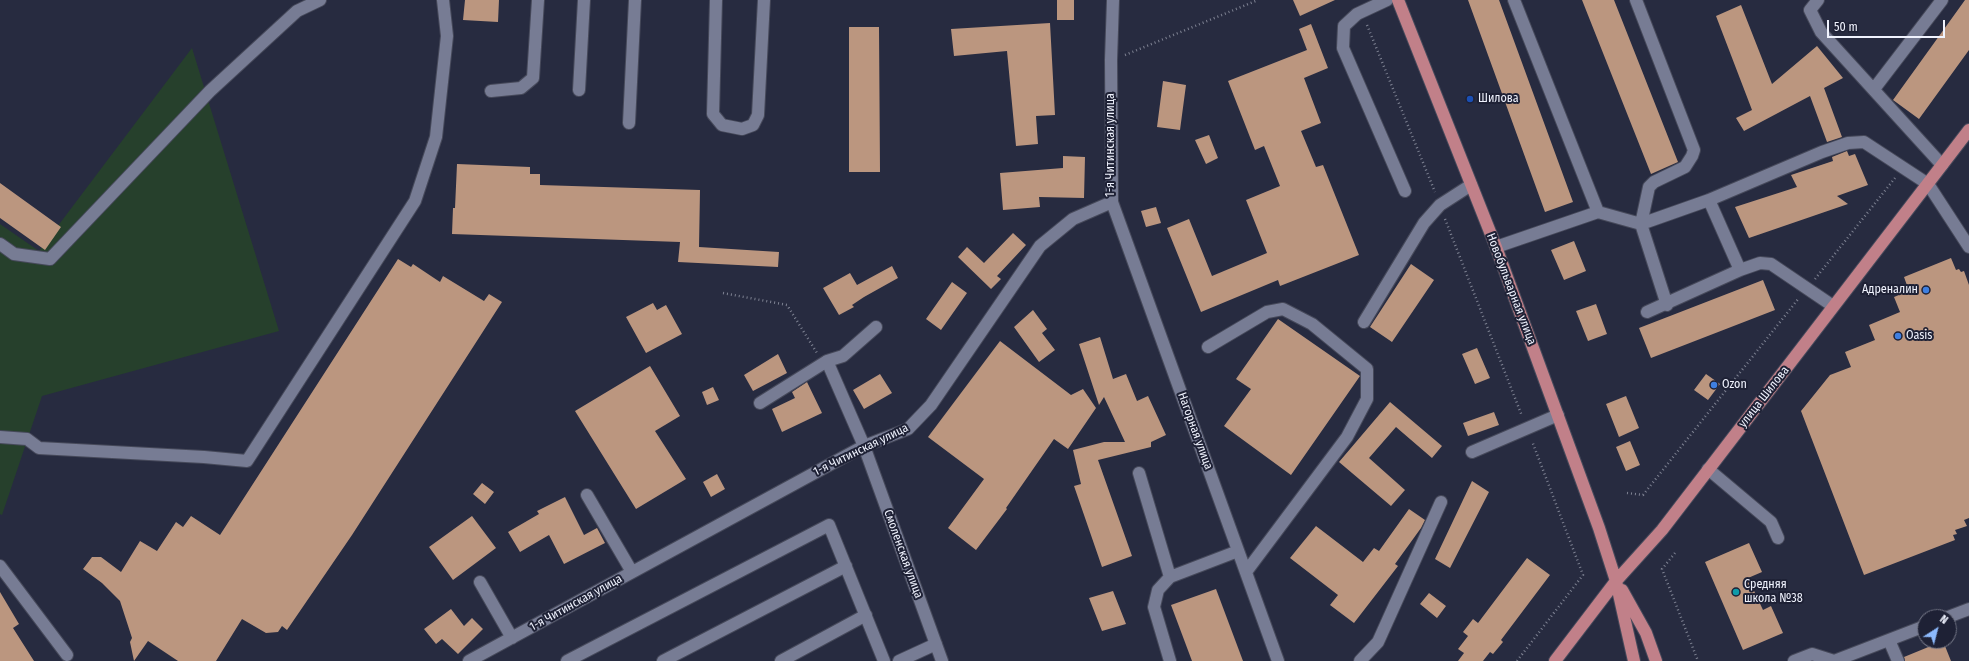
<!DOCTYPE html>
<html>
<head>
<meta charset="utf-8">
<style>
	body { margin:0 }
	#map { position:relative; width:1969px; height:661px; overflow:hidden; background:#272b40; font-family:"Fira Sans Condensed",sans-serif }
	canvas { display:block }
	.north { position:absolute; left:1917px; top:609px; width:40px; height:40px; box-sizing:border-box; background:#1e2135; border:1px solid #727585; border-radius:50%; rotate:36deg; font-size:11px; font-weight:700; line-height:16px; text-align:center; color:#f0f3fe }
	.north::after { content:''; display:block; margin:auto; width:14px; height:18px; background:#8cb9fc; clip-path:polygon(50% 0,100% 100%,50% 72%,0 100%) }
	.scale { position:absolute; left:1827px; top:20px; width:118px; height:18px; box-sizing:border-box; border:2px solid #f0f3fe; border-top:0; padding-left:5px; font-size:12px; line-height:14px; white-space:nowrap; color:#f0f3fe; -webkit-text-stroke:3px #1e2135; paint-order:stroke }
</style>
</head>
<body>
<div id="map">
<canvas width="1969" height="661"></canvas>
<div class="north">N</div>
<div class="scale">50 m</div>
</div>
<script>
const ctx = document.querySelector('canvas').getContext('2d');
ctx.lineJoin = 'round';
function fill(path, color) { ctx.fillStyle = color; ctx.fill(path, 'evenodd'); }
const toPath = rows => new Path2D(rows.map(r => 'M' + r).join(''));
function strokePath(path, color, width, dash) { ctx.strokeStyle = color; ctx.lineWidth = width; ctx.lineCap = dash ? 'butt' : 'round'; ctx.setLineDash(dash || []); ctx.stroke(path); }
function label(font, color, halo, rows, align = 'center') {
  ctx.font = font + ' "Fira Sans Condensed",sans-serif'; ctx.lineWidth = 4; ctx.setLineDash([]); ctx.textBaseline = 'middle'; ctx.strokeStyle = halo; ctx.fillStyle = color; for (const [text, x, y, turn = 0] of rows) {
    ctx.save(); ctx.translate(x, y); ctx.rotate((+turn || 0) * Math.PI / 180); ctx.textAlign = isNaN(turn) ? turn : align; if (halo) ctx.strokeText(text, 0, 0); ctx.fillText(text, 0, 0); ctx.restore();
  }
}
const green = toPath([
	[192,48,279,331,42,396,2,515,0,514,0,224,39,251]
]);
const building = toPath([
	[465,0,499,0,498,22,463,20],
	[1057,0,1074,0,1074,20,1057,20],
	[1293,0,1335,0,1300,16],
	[1468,0,1499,0,1573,202,1545,212],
	[1582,0,1614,0,1678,162,1651,174],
	[1965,0,1969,0,1969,50,1919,119,1893,100],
	[1741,5,1772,84,1817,46,1843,78,1824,88,1842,137,1827,142,1810,96,1744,131,1736,118,1752,110,1716,16],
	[1050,23,1055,115,1036,116,1038,144,1016,146,1007,51,954,56,951,29],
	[1311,24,1328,68,1304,78,1321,123,1301,131,1316,167,1323,165,1359,255,1280,286,1278,280,1201,312,1167,228,1189,219,1212,276,1267,253,1246,200,1280,186,1264,146,1255,150,1228,81,1307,50,1299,29],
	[849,27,879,27,880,172,849,172],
	[1163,81,1186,85,1180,130,1157,127],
	[1209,135,1218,158,1206,164,1195,140],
	[1847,151,1849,156,1855,154,1868,185,1837,196,1848,204,1749,238,1735,207,1797,187,1791,175,1833,161,1832,157],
	[1063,156,1085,157,1084,198,1039,197,1040,207,1003,210,1000,173,1063,168],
	[457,164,530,167,530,174,540,174,540,185,700,190,699,247,779,252,778,267,678,262,680,242,452,234,453,208,455,208],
	[0,183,61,227,45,250,0,218],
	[1156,207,1161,223,1146,227,1141,211],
	[1013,233,1026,245,997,276,1001,279,991,289,958,257,967,247,984,263],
	[1574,241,1586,271,1564,280,1551,250],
	[1951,258,1956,270,1959,269,1961,272,1964,271,1969,285,1969,518,1964,520,1967,526,1955,530,1957,534,1953,535,1955,540,1864,575,1801,411,1830,375,1851,367,1845,352,1875,340,1869,325,1900,312,1894,297,1909,291,1904,277],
	[398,259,411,267,413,264,440,282,443,276,484,301,489,294,502,302,352,535,287,630,282,626,278,632,266,633,242,619,216,661,178,661,148,641,134,661,130,642,132,638,120,601,102,583,83,569,92,557,101,557,121,572,140,541,157,551,176,522,183,527,191,516,220,535],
	[1411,264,1434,280,1392,342,1370,327],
	[892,266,898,278,864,297,852,305,854,307,839,315,823,288,850,273,857,285],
	[1763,280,1775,310,1651,358,1639,328],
	[952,282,967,293,941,330,926,319],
	[653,303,657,310,666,305,682,334,646,353,626,317],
	[1596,304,1607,334,1588,341,1576,311],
	[1033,310,1047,329,1042,333,1055,350,1039,362,1014,327],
	[1278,319,1360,376,1291,475,1224,426,1251,389,1236,379],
	[1100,337,1113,379,1126,374,1137,401,1148,396,1166,435,1151,442,1151,447,1098,460,1132,556,1102,567,1074,486,1081,484,1073,450,1104,442,1125,442,1104,397,1099,405,1079,344],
	[1000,341,1071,395,1083,389,1096,408,1068,449,1054,439,1006,508,1007,509,976,550,948,528,984,479,928,437],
	[1477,348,1490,378,1475,384,1462,354],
	[778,354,787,373,753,391,744,375],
	[650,366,680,416,655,431,686,479,636,509,575,411],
	[880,374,892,393,864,409,853,390],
	[1706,374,1720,384,1708,400,1694,390],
	[807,382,822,413,782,432,772,409,795,398,792,392],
	[713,387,719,400,707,405,702,392],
	[1626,396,1639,428,1619,437,1606,404],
	[1390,402,1442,446,1432,458,1396,427,1369,458,1405,490,1391,506,1339,462],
	[1494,412,1499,425,1468,436,1463,423],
	[1630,441,1640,465,1626,471,1616,447],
	[717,474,725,489,711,497,703,482],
	[1472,481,1489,492,1450,568,1435,559],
	[482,483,494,492,485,504,473,494],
	[565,497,584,535,597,528,605,543,564,564,549,535,520,552,508,532,539,514,537,511],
	[1409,509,1425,520,1421,528,1395,564,1398,566,1354,623,1330,605,1338,595,1290,558,1316,526,1363,562,1374,548,1379,551],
	[472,516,496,548,453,580,429,547],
	[1749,543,1762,572,1748,578,1763,610,1771,606,1783,633,1743,650,1705,562],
	[1527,558,1550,575,1501,640,1503,642,1493,654,1490,652,1483,661,1458,661,1464,653,1458,649,1468,636,1463,632,1473,619,1478,623],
	[1216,589,1243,661,1192,661,1171,605],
	[1113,591,1126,624,1102,631,1089,598],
	[0,592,19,624,13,628,34,661,0,661],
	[1429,593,1446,606,1437,618,1420,604],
	[451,609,464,626,472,618,483,629,458,654,442,639,436,644,424,629],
	[1943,641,1951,661,1905,661,1904,657]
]);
const path = toPath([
	[1367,25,1435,192],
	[1125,55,1258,0],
	[1445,219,1522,416],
	[1815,279,1895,178],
	[723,293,787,305,817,353],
	[1627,493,1643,495,1799,298],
	[1675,553,1662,569,1698,661],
	[1517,661,1583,575,1532,441]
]);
const minor = toPath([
	[716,0,713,114,722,125,742,129,753,125,758,115,764,0],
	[1387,0,1357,14,1344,26,1343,48,1405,191],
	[1514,0,1598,212],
	[1636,0,1694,150,1692,156,1685,167,1654,182,1649,187,1641,224],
	[1818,0,1810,10,1821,32,1942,165],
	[1874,89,1942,0],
	[579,90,584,0],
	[491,91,521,88,533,78,538,0],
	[629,123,635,0],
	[1112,202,1278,661],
	[1641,224,1709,200],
	[0,244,14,254,50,259,210,91,297,11,320,0],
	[1496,247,1598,212,1641,224,1667,305],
	[1740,270,1709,200,1822,152,1848,143,1864,142,1928,184,1969,247],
	[1647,312,1740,270,1760,263,1771,264,1833,306],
	[1364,322,1424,223,1440,205,1471,185],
	[1208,347,1267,312,1283,309,1312,324,1367,369,1367,399,1347,437,1246,572],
	[827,361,843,356,876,327],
	[760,403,827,361,864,446,942,661],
	[0,437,27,439,39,448,204,457,247,461,415,201,436,137,447,36,443,0],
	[1472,452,1558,415],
	[1708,469,1771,522,1778,538],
	[1139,473,1170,577],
	[587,495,632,572],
	[0,566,67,655],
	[480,582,512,638],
	[1948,617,1969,609],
	[1889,640,1898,661],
	[469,661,864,446,908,429,931,405,1040,246,1073,219,1112,202,1111,60,1113,0],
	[567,661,829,525,884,661],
	[663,661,846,566],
	[781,661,866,615],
	[899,661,936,644],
	[1170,661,1154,607,1158,590,1170,577,1238,551],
	[1360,661,1378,642,1441,502],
	[1794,661,1812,654,1834,661],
	[1834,661,1925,626]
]);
const major = toPath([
	[1398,0,1496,247,1599,528,1616,581,1634,661],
	[1622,590,1646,633,1656,661],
	[1555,661,1616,581,1662,530,1969,130]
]);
const markers = [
	[1470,99,4,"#1a4fb4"],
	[1926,290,4,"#3f7fe0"],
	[1898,336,4,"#3f7fe0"],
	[1714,385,4,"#3f7fe0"],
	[1736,592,4,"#0f9aa8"]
];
const poiNames = [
	["Шилова",1478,99],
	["Адреналин",1918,290,"right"],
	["Oasis",1906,336],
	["Ozon",1722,385],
	["Средняя",1744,585],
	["школа №38",1744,599]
];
const streetNames = [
	["1-я Читинская улица",1111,145,-90],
	["Новобульварная улица",1511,289,69],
	["улица Шилова",1764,397,-52],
	["Нагорная улица",1195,431,70],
	["1-я Читинская улица",861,450,-26],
	["Смоленская улица",903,554,70],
	["1-я Читинская улица",576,603,-29]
];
fill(green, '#26402c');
fill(building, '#bb967f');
strokePath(minor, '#46495a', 14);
strokePath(major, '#46495a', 14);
strokePath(path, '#7e8292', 2.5, [1, 3]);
strokePath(minor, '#777c94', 12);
strokePath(major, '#c18089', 12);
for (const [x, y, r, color] of markers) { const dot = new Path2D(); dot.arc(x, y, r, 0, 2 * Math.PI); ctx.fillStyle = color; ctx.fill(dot); strokePath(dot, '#1e2135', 1.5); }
label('12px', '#f0f3fe', '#1e2135', poiNames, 'left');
label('12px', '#f0f3fe', '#1e2135', streetNames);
</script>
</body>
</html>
